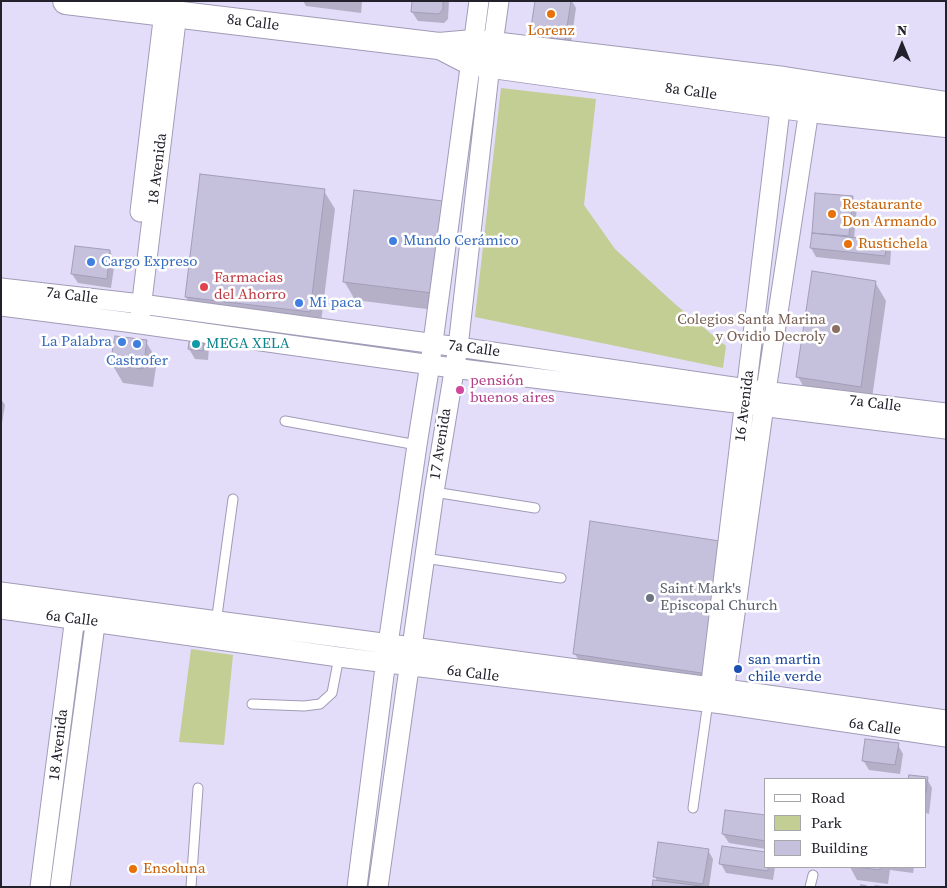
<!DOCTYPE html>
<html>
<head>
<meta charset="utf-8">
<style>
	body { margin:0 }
	#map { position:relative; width:947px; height:888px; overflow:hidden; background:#e3ddfa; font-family:"Source Serif 4",serif }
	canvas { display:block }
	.frame { position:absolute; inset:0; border:2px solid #23212b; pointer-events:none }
	.legend { position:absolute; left:764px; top:778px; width:162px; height:90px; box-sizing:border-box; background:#fff; border:1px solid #a7a6aa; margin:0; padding:6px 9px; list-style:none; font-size:15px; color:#23212b }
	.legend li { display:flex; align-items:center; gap:10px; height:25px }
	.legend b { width:25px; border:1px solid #a7a6aa }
	.north { position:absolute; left:877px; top:20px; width:50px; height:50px; -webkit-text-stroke:4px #fff; paint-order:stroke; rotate:0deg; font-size:14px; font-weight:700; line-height:20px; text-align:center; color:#23212b }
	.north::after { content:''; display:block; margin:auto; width:18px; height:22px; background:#23212b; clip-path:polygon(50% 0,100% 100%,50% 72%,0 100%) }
</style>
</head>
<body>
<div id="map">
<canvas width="947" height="888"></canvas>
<div class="frame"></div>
<ul class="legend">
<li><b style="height:6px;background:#fff"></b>Road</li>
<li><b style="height:14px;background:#c2ce93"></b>Park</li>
<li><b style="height:14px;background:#c5c0dc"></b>Building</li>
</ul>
<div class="north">N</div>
</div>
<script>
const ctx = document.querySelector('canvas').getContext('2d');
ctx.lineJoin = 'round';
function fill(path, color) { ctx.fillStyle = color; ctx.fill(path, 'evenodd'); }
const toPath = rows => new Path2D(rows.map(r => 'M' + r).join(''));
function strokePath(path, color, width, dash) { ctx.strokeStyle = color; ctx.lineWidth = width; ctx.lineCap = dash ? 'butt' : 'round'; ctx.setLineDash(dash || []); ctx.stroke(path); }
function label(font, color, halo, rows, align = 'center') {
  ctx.font = font + ' "Source Serif 4",serif'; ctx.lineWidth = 5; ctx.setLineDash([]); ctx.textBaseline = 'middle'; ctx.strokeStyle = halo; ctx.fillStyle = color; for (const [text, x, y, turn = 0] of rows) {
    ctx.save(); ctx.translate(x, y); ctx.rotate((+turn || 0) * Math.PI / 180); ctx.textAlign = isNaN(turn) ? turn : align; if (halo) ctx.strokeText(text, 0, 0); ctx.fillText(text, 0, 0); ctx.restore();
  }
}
const green = toPath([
	[501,88,596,99,584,205,615,249,675,304,726,346,723,368,475,317],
	[191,649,233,655,224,745,179,742]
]);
const shadow = toPath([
	[303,1,362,1,361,13,306,6],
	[413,1,449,1,448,19,444,23,418,21,412,12],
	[536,1,572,1,576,8,570,49,545,45,538,36,532,26],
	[324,191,335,209,320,331,197,316,186,297],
	[817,194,852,198,857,207,854,238,886,242,891,251,890,265,816,257,811,248],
	[442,202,442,311,355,300,344,281],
	[110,251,115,261,111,288,78,283,72,274],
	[875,282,886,301,871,405,809,396,798,377],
	[204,339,209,348,208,360,195,359,189,349],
	[146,342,157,360,153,387,123,383,112,364],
	[1,399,5,405,1,429],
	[591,523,718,692,586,673,575,654],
	[898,745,903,754,900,774,869,770,863,760],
	[910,776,927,779,932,788,929,814,926,813,926,779,910,779],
	[766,817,766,849,729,843,723,834],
	[708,850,713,859,709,887,653,887,657,881,655,877],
	[721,864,775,867,773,880,726,873],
	[850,867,914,867,913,873,890,870,888,884,857,880],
	[860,884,866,885,868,887,860,887],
	[875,885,883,886,884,887,874,887]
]);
const building = toPath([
	[412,1,443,1,443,9,439,14,411,12,412,1],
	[535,1,571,1,565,40,538,36,531,27,535,1],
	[200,174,325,189,310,312,185,297,200,174],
	[354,190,443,201,432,293,343,282,354,190],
	[815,193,853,196,849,236,812,233,815,193],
	[812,233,887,241,885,256,810,248,812,233],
	[75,246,110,250,107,279,71,274,75,246],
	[812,271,876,281,861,387,796,377,812,271],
	[115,336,147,340,143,369,110,364,115,336],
	[190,336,204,338,203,351,188,349,190,336],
	[590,521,726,542,708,674,573,654,590,521],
	[865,739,899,743,895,765,862,761,865,739],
	[909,775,928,777,926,793,926,779,908,779,909,775],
	[725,810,766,815,766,841,722,834,725,810],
	[658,842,709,849,703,884,653,877,658,842],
	[722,846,766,852,766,867,768,867,768,871,719,864,722,846],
	[855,867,880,867,880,870,855,867],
	[653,880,701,886,700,887,652,887,653,880]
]);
const service = toPath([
	[285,421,417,445],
	[434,492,535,508],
	[424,558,561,578],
	[216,623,233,499],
	[252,704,304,706,320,704,332,693,339,657],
	[693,808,708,702],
	[191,887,198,788],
	[810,887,813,875]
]);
const minor = toPath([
	[140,212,164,12],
	[1,288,141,304,458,347,747,389,946,413],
	[1,306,126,322,453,368,946,429],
	[140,317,177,13],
	[1,592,711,687,946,720],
	[1,609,339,657,723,704,946,737],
	[709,699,782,93],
	[723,700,766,391,811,97],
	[40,887,76,609],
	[60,887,97,610],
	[357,887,388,644,417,445,430,364,479,1],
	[378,887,434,492,458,347,490,65,499,1]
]);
const secondary = toPath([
	[66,1,439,46,473,43,493,45,784,80,946,105],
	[440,46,471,62,809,109,946,124]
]);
const markers = [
	[551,14,5,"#e8710a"],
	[832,214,5,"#e8710a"],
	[393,241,5,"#3f7fe0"],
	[848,244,5,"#e8710a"],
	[91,262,5,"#3f7fe0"],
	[204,287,5,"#e0444e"],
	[299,303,5,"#3f7fe0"],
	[836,329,5,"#8d6e63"],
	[122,342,5,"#3f7fe0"],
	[137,344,5,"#3f7fe0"],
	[196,344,5,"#0f9aa8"],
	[460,390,5,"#d1479c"],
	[650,598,5,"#6b7280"],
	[738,669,5,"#1a4fb4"],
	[133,869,5,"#e8710a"]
];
const streetNames = [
	["8a Calle",253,23,7],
	["8a Calle",691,92,8],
	["18 Avenida",158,169,-83],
	["7a Calle",72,296,7],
	["7a Calle",474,349,8],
	["7a Calle",875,404,7],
	["16 Avenida",745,406,-83],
	["17 Avenida",441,444,-81],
	["6a Calle",72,619,7],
	["6a Calle",473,674,7],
	["6a Calle",875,727,8],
	["18 Avenida",59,745,-83]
];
const foodNames = [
	["Lorenz",551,31,"center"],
	["Restaurante",842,205],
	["Don Armando",842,222],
	["Rustichela",858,244],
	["Ensoluna",143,869]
];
const shopNames = [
	["Mundo Cerámico",403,241],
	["Cargo Expreso",101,262],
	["Mi paca",309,303],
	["La Palabra",112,342,"right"],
	["Castrofer",137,361,"center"]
];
const healthNames = [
	["Farmacias",214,278],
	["del Ahorro",214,295]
];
const educationNames = [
	["Colegios Santa Marina",826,320],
	["y Ovidio Decroly",826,337]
];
const cultureNames = [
	["MEGA XELA",206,344]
];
const hotelNames = [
	["pensión",470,381],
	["buenos aires",470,398]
];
const worshipNames = [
	["Saint Mark's",660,589],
	["Episcopal Church",660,606]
];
const transitNames = [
	["san martin",748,660],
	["chile verde",748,677]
];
fill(green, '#c2ce93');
fill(shadow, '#0003');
fill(building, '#c5c0dc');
strokePath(building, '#a29db8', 1);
strokePath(service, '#a19bb6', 11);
strokePath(minor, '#a19bb6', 21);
strokePath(secondary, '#a19bb6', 28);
strokePath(service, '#fff', 9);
strokePath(minor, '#fff', 19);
strokePath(secondary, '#fff', 26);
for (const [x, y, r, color] of markers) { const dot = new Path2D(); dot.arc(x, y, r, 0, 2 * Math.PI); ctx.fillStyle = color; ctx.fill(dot); strokePath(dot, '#fff', 2); }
label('15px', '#23212b', '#fff', streetNames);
label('15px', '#c56008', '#fff', foodNames, 'left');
label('15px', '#366cbe', '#fff', shopNames, 'left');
label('15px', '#be3a42', '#fff', healthNames, 'left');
label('15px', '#785e54', '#fff', educationNames, 'right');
label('15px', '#0d838f', '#fff', cultureNames, 'left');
label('15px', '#b23c85', '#fff', hotelNames, 'left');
label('15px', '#5b616d', '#fff', worshipNames, 'left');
label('15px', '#164399', '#fff', transitNames, 'left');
</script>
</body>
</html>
